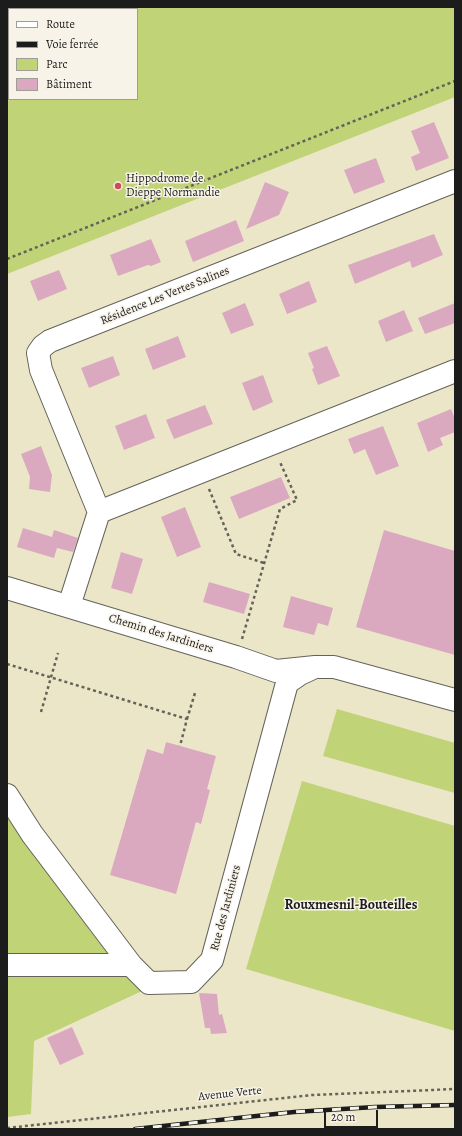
<!DOCTYPE html>
<html>
<head>
<meta charset="utf-8">
<style>
	body { margin:0 }
	#map { position:relative; width:462px; height:1136px; overflow:hidden; background:#ece6c9; font-family:Alegreya,serif }
	canvas { display:block }
	.frame { position:absolute; inset:0; border:8px solid #1c1c1c; pointer-events:none }
	.legend { position:absolute; left:8px; top:8px; width:130px; height:92px; box-sizing:border-box; background:#f7f3e8; border:1px solid #9f9d96; margin:0; padding:5px 7px; list-style:none; font-size:12px; color:#1c1c1c }
	.legend li { display:flex; align-items:center; gap:8px; height:20px }
	.legend b { width:20px; border:1px solid #9f9d96 }
	.scale { position:absolute; left:324px; top:1110px; width:54px; height:18px; box-sizing:border-box; border:2px solid #1c1c1c; border-top:0; padding-left:5px; font-size:12px; line-height:14px; white-space:nowrap; color:#1c1c1c; -webkit-text-stroke:3px #f7f3e8; paint-order:stroke }
</style>
</head>
<body>
<div id="map">
<canvas width="462" height="1136"></canvas>
<div class="frame"></div>
<ul class="legend">
<li><b style="height:5px;background:#fff"></b>Route</li>
<li><b style="height:5px;background:#1c1c1c"></b>Voie ferrée</li>
<li><b style="height:11px;background:#c0d376"></b>Parc</li>
<li><b style="height:11px;background:#daa9c0"></b>Bâtiment</li>
</ul>
<div class="scale">20 m</div>
</div>
<script>
const ctx = document.querySelector('canvas').getContext('2d');
ctx.lineJoin = 'round';
function fill(path, color) { ctx.fillStyle = color; ctx.fill(path, 'evenodd'); }
const toPath = rows => new Path2D(rows.map(r => 'M' + r).join(''));
function strokePath(path, color, width, dash) { ctx.strokeStyle = color; ctx.lineWidth = width; ctx.lineCap = dash ? 'butt' : 'round'; ctx.setLineDash(dash || []); ctx.stroke(path); }
function label(font, color, halo, rows, align = 'center') {
  ctx.font = font + ' Alegreya,serif'; ctx.lineWidth = 3; ctx.setLineDash([]); ctx.textBaseline = 'middle'; ctx.strokeStyle = halo; ctx.fillStyle = color; for (const [text, x, y, turn = 0] of rows) {
    ctx.save(); ctx.translate(x, y); ctx.rotate((+turn || 0) * Math.PI / 180); ctx.textAlign = isNaN(turn) ? turn : align; if (halo) ctx.strokeText(text, 0, 0); ctx.fillText(text, 0, 0); ctx.restore();
  }
}
const green = toPath([
	[7,7,455,7,455,97,7,274],
	[9,9,137,9,137,99,9,99],
	[337,709,455,743,455,793,323,756],
	[302,781,455,826,455,1031,246,969],
	[7,807,142,991,34,1041,31,1114,7,1117]
]);
const building = toPath([
	[434,122,449,158,416,171,411,157,420,153,411,131],
	[376,158,385,182,354,194,344,170],
	[265,182,289,192,279,215,246,229],
	[236,220,244,241,193,262,185,241],
	[434,234,443,255,412,268,410,261,355,284,348,265],
	[151,239,161,262,151,266,148,265,118,276,110,255],
	[59,270,67,289,38,301,30,281],
	[309,281,317,302,287,314,279,294],
	[245,303,254,325,231,334,222,313],
	[455,303,455,323,425,334,418,318],
	[404,310,413,331,386,342,378,321],
	[178,336,186,357,153,370,145,349],
	[327,346,340,376,318,385,312,369,314,368,308,353],
	[113,356,120,375,89,388,81,368],
	[263,375,273,402,253,411,242,383],
	[205,405,213,424,174,439,166,420],
	[451,409,455,419,455,432,440,438,443,445,428,452,417,423],
	[146,414,155,438,124,450,115,426],
	[383,426,399,466,376,475,365,449,354,454,348,439],
	[41,446,52,475,50,492,29,489,30,477,21,454],
	[281,477,290,498,239,519,230,497],
	[185,507,201,547,177,557,161,517],
	[23,528,52,537,54,530,78,538,73,552,57,548,54,558,17,547],
	[384,530,455,551,455,655,356,627],
	[121,552,143,559,132,594,111,588],
	[209,582,250,594,244,614,203,602],
	[291,596,333,608,328,626,318,623,314,635,283,627],
	[166,742,216,756,207,789,210,790,201,824,196,822,176,894,110,875,147,749,163,754],
	[199,993,217,994,219,1015,222,1014,227,1033,211,1034,210,1028,205,1028],
	[72,1027,84,1054,60,1065,47,1038]
]);
const path = toPath([
	[7,259,455,81],
	[209,489,236,554,264,563],
	[242,639,280,509,297,500,280,462],
	[7,664,187,719,180,746],
	[41,712,58,653],
	[187,719,195,693],
	[7,1128,312,1095,455,1089]
]);
const minor = toPath([
	[99,512,455,371],
	[7,588,236,657,276,671,315,667,334,667,455,700],
	[69,606,99,512,41,370,38,353,43,346,50,341,455,181],
	[7,795,32,834,131,965,149,983,191,982,212,960,287,683,300,674,315,667],
	[7,965,131,965]
]);
const rail = toPath([
	[135,1129,294,1112,375,1107,455,1105]
]);
const markers = [
	[118,186,4,"#d1495b"]
];
const poiNames = [
	["Hippodrome de",126,179],
	["Dieppe Normandie",126,193]
];
const streetNames = [
	["Résidence Les Vertes Salines",165,296,-22],
	["Chemin des Jardiniers",161,634,17],
	["Rue des Jardiniers",226,908,-75],
	["Avenue Verte",230,1094,-6]
];
const quarterNames = [
	["Rouxmesnil-Bouteilles",351,906]
];
fill(green, '#c0d376');
fill(building, '#daa9c0');
strokePath(minor, '#656359', 24);
strokePath(path, '#656359', 2.5, [3, 3]);
strokePath(minor, '#fff', 22);
strokePath(rail, '#1c1c1c', 4.5);
strokePath(rail, '#f7f3e8', 3, [9]);
for (const [x, y, r, color] of markers) { const dot = new Path2D(); dot.arc(x, y, r, 0, 2 * Math.PI); ctx.fillStyle = color; ctx.fill(dot); strokePath(dot, '#f7f3e8', 1.5); }
label('12px', '#1c1c1c', '#f7f3e8', poiNames, 'left');
label('12px', '#1c1c1c', '#f7f3e8', streetNames);
label('bold 14px', '#1c1c1c', '#f7f3e8', quarterNames);
</script>
</body>
</html>
